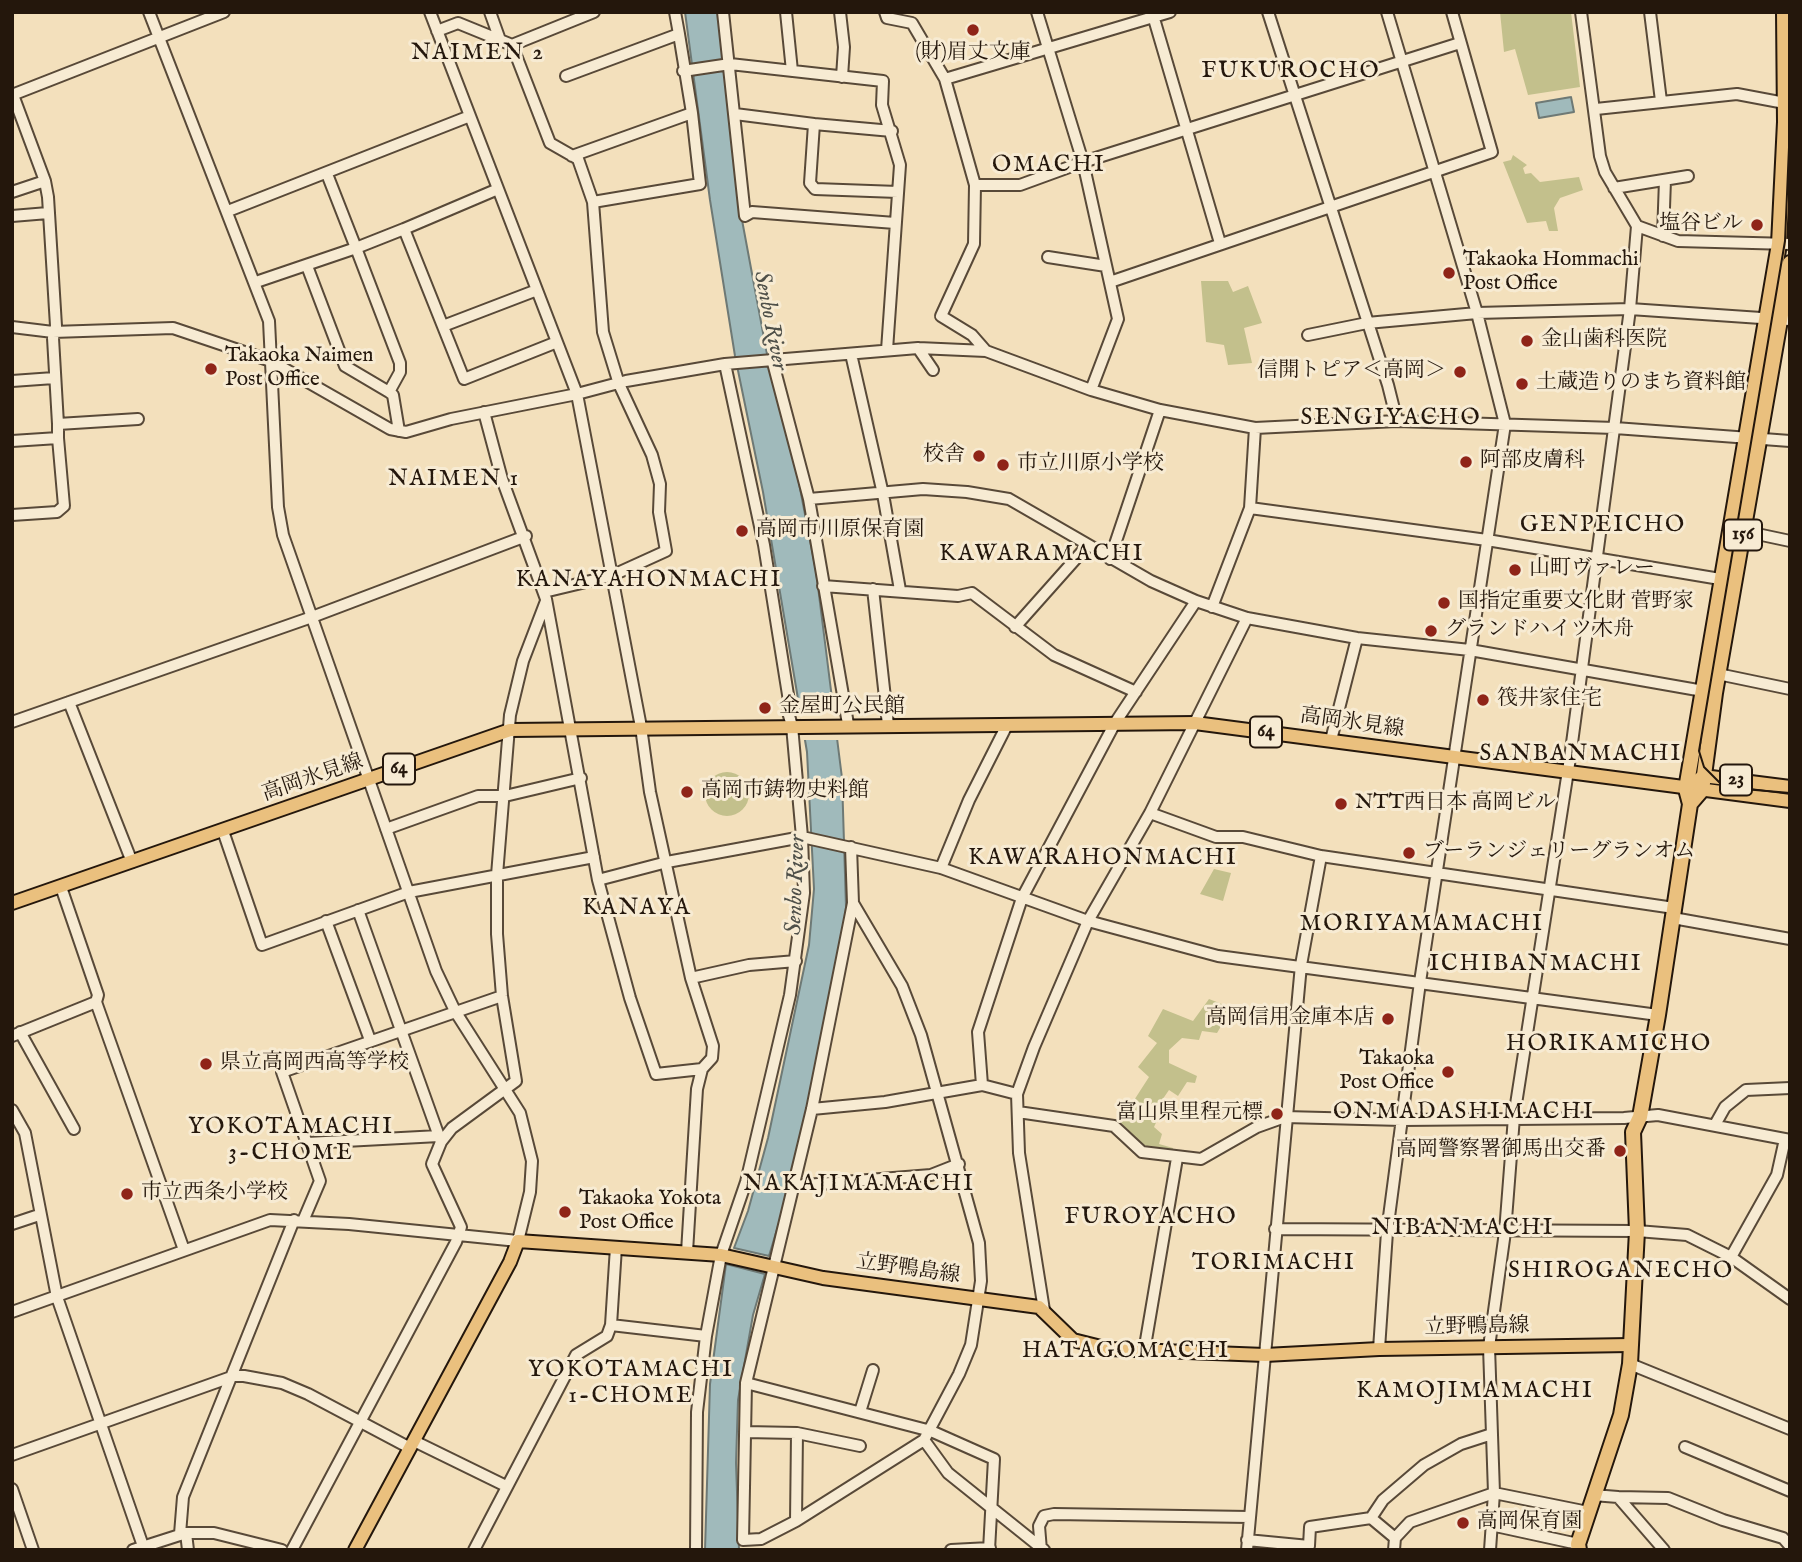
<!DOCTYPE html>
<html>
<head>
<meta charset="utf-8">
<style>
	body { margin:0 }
	#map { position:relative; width:1802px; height:1562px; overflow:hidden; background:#f3e0bc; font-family:"IM FELL English",serif }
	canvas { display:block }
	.frame { position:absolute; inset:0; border:14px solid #24170c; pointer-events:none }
</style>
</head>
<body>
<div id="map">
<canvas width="1802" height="1562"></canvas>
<div class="frame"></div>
</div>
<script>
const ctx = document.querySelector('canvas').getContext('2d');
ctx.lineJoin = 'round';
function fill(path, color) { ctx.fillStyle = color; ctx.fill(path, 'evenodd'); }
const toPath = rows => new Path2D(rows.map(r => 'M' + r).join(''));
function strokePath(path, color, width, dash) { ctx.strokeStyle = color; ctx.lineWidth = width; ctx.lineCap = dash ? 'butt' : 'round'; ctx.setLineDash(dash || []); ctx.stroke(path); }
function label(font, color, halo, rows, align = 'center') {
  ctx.font = font + ' "IM FELL English","Noto Serif JP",serif'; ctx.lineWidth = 6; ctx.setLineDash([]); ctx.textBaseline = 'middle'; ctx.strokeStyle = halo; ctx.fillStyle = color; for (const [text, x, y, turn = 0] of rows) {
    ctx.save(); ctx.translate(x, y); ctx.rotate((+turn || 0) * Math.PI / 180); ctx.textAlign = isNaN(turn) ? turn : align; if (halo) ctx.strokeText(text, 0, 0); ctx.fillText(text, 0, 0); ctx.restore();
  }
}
const green = toPath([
	[1500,12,1571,12,1580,87,1528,95,1515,49,1504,52],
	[1513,155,1527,165,1523,168,1525,174,1531,173,1540,182,1579,177,1583,190,1560,198,1554,208,1558,231,1549,231,1546,221,1527,223,1503,162,1511,160],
	[1201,281,1228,281,1233,292,1248,286,1262,323,1244,328,1252,363,1228,365,1224,345,1206,342],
	'705 794a22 22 0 1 1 44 0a22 22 0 1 1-44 0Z',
	[1214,869,1231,873,1223,901,1200,894],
	[1209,999,1232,1008,1217,1033,1202,1031,1199,1040,1182,1038,1169,1050,1169,1063,1197,1076,1195,1083,1187,1082,1178,1096,1169,1090,1156,1109,1160,1114,1154,1127,1162,1134,1159,1144,1173,1148,1173,1153,1146,1147,1120,1122,1149,1077,1138,1067,1157,1043,1148,1036,1163,1009,1193,1021]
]);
const water = toPath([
	[685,12,718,12,742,220,767,354,797,473,816,571,842,778,846,907,844,932,795,1169,769,1256,734,1248,748,1211,768,1138,809,945,814,889,807,752,763,492,735,356,710,200,685,12],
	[1571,97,1574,112,1539,118,1536,103,1571,97],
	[726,1264,765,1274,753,1315,738,1400,736,1463,739,1550,705,1550,710,1384,726,1264]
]);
const pier = toPath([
	[799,710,839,710,842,740,803,740]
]);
const minor = toPath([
	[430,12,577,394,641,727,650,792,691,978,713,1046,712,1058,702,1069,697,1089,687,1252],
	[490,12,500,40],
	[675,12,679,34],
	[723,12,745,216,752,212,895,223],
	[786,12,792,71],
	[840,12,844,47,842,77],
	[885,12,887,18,912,23,945,79,975,185,974,244,941,316,972,335,986,351],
	[1037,12,1083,162,1118,319,1091,390],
	[1152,12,1220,243],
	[1268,12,1388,385,1397,421],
	[1650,12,1661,101],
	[437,31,458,23,512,45,550,143,578,159,593,202,603,332,619,384,652,455,660,484,659,512,666,551,611,576,544,592],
	[512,45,594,12],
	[683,71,730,64,883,81,882,105,900,165,887,350],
	[566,76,679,34,692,113],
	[945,79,1170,12],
	[12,95,224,12],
	[13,95,45,181,48,197,56,326,53,338,58,424],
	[1596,109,1737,94,1790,104],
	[735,114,814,124],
	[892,131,814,124,810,183,815,189,898,192],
	[572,156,692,113,700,184,593,202],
	[975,185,1020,185,1083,162,1460,43],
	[1614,188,1688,176],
	[498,189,404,229,464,379,557,342],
	[12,192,45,181],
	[228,211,470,116],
	[12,216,48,213],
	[1637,226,1678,241,1790,244],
	[1663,236,1665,180],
	[1048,257,1106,266],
	[307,266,345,366,389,392],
	[256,282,356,248,327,174],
	[1110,282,1492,152,1452,12],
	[443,326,537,290],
	[12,327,53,332,173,328,271,361,390,429,406,432,451,419,577,394,626,381,725,364,918,348,986,351,1091,390,1160,410,1255,428,1397,421,1615,428,1790,441],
	[1308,335,1367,323,1477,313,1630,309,1790,320],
	[918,348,933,370],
	[851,354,883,494,900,590],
	[772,359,809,499,848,724],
	[12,381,54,378],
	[484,412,502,479,546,599,598,880,630,998,656,1074,702,1069],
	[399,431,393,395,389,392,400,372,400,363,356,248,404,229],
	[12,441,58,438,58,424,138,419],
	[809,499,923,489,967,492,1009,499,1151,581,1196,601,1247,618,1357,638,1470,650,1709,692],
	[1250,508,1487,540,1726,580],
	[12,515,57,512,64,506,58,438],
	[1743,531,1790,541],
	[1110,559,1160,410],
	[823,586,958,596,972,593,1054,655,1136,692],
	[873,589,888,725],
	[1212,607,1250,508,1255,428],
	[1015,627,1088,545],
	[1718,674,1790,689],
	[69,702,132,862],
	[12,722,312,617,526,536],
	[1331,740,1357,638],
	[1150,813,1216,837,1243,837,1321,856,1674,908],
	[386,829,478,796,505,796,581,778],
	[223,831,262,945,409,892,594,857],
	[941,868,969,800,1007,725],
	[598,880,667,862,802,837,941,868,1088,921,1218,956,1658,1015],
	[61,887,98,995,96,1002,184,1250],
	[853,903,902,986,921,1035,979,1243,981,1281,971,1345,959,1374,924,1440,948,1473,1044,1550],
	[1673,918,1790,939],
	[326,921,370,1040],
	[691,978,749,965,796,961],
	[20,1032,74,1129],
	[12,1036,96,1002],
	[982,1085,978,1032,1022,898,1115,723,1196,601],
	[812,1109,885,1102,982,1085,1017,1094],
	[12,1110,25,1133,57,1297,143,1546],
	[1018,1112,1114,1126,1142,1152,1201,1159,1257,1127,1285,1117,1402,1120,1624,1118,1658,1115,1790,1140],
	[1716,1123,1725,1107,1746,1090,1790,1088],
	[441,1142,452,1128,516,1081,502,996,497,934,497,875,510,715,523,661,546,601],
	[307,1143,439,1136],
	[793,1186,931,1175,959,1164],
	[303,1221,320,1181,282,1072,502,996],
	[12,1224,39,1215],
	[1275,1229,1637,1231,1687,1235,1731,1257,1790,1299],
	[1731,1257,1777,1175,1785,1139],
	[1044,1310,1019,1153,1017,1094,1034,1047,1088,921,1150,813,1247,618],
	[12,1312,270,1220,349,1224,518,1241,530,1192,532,1161,520,1113,455,1011,436,971,283,535,278,507,269,321,149,12],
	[611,1325,706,1336],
	[1379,1349,1387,1232,1420,982,1505,424,1477,313,1387,12],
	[1144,1352,1177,1158],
	[1630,1364,1790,1429],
	[746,1383,931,1431,994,1459,989,1550],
	[860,1412,873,1370],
	[745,1432,797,1433,860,1446],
	[797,1433,796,1521,761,1539,743,1540,746,1383,812,1109,853,903,851,847],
	[414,1441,506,1486],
	[1685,1447,1790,1491],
	[12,1455,234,1376,244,1376,282,1383,308,1394,410,1448],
	[12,1489,33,1550],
	[1593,1495,1618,1497,1664,1550],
	[1618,1497,1668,1498,1723,1520,1783,1538,1790,1546],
	[1371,1518,1383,1500,1424,1465,1461,1444,1492,1434],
	[796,1521,924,1440],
	[1491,1525,1578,1544],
	[186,1533,188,1550],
	[180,1534,183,1497,294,1220],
	[1247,1540,1309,1546,1310,1527,1371,1518,1395,1538],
	[133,1550,186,1533,214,1533,282,1550],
	[292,1550,456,1242,461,1227,432,1164,441,1142,358,910],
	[474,1550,576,1355,607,1336,611,1325,616,1247],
	[696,1550,697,1412,706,1336,721,1255,746,1182,790,995,804,893,802,837,792,726,788,712,789,701,764,545,725,364],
	[951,1550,990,1548],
	[1041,1550,1039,1526,1044,1516,1054,1514,1249,1517],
	[1247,1550,1301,965,1321,856],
	[1394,1550,1395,1538,1410,1522,1494,1493,1588,1512],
	[1490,1550,1494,1493,1489,1347,1505,1232,1514,1117,1570,758,1630,309,1637,226,1605,172,1600,156,1581,12]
]);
const major = toPath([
	[1698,780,1703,776,1790,787],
	[12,903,510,730,1195,723,1790,801],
	[355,1550,510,1262,518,1241,721,1255,823,1278,1039,1307,1073,1340,1109,1349,1265,1355,1379,1349,1630,1345]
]);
const highway = toPath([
	[1690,804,1702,790,1715,693,1790,263],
	[1579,1550,1578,1544,1621,1415,1630,1364,1637,1231,1633,1132,1640,1117,1658,1015,1690,804,1686,789,1779,244,1785,122,1784,12]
]);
const tram = toPath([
	[1790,124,1785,241,1699,751,1704,767,1721,784,1732,788,1790,793]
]);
const markers = [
	[973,30,7,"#8f2418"],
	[1757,225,7,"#8f2418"],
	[1449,273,7,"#8f2418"],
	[1527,341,7,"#8f2418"],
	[211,369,7,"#8f2418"],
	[1460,372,7,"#8f2418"],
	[1522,384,7,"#8f2418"],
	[979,456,7,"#8f2418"],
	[1466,462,7,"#8f2418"],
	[1003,465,7,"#8f2418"],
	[742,531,7,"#8f2418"],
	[1515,570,7,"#8f2418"],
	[1444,603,7,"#8f2418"],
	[1431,631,7,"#8f2418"],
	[1483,700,7,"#8f2418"],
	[765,708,7,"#8f2418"],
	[687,792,7,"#8f2418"],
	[1341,804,7,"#8f2418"],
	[1409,853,7,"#8f2418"],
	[1388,1019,7,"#8f2418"],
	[206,1064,7,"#8f2418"],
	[1448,1072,7,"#8f2418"],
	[1277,1114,7,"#8f2418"],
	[1620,1151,7,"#8f2418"],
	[127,1194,7,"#8f2418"],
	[565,1212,7,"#8f2418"],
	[1463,1523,7,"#8f2418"]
];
const shields = [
	[1743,535,38],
	[1266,732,32],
	[399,769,32],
	[1736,780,32]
];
const shieldNames = [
	["156",1743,535],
	["64",1266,732],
	["64",399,769],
	["23",1736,780]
];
const poiNames = [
	["(財)眉丈文庫",973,54,"center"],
	["塩谷ビル",1743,225,"right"],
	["Takaoka Hommachi",1463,261],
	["Post Office",1463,285],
	["金山歯科医院",1541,341],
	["Takaoka Naimen",225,357],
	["Post Office",225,381],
	["信開トピア＜高岡＞",1446,372,"right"],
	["土蔵造りのまち資料館",1536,384],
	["校舎",965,456,"right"],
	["阿部皮膚科",1480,462],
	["市立川原小学校",1017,465],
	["高岡市川原保育園",756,531],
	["山町ヴァレー",1529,570],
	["国指定重要文化財 菅野家",1458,603],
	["グランドハイツ木舟",1445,631],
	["筏井家住宅",1497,700],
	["金屋町公民館",779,708],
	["高岡市鋳物史料館",701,792],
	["NTT西日本 高岡ビル",1355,804],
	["ブーランジェリーグランオム",1423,853],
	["高岡信用金庫本店",1374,1019,"right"],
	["Takaoka",1434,1060,"right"],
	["Post Office",1434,1084,"right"],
	["県立高岡西高等学校",220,1064],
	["富山県里程元標",1263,1114,"right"],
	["高岡警察署御馬出交番",1606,1151,"right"],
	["市立西条小学校",141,1194],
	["Takaoka Yokota",579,1200],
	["Post Office",579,1224],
	["高岡保育園",1477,1523]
];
const streetNames = [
	["高岡氷見線",1352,724,8],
	["高岡氷見線",313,779,-19],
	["立野鴨島線",908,1270,8],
	["立野鴨島線",1477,1328,-1]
];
const neighbourhoodNames = [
	["NAIMEN 2",478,54],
	["FUKUROCHO",1291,72],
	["OMACHI",1049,166],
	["SENGIYACHO",1391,419],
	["NAIMEN 1",454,480],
	["GENPEICHO",1603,526],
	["KAWARAMACHI",1042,555],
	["KANAYAHONMACHI",649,581],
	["SANBANMACHI",1581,755],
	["KAWARAHONMACHI",1103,859],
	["KANAYA",637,909],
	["MORIYAMAMACHI",1422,925],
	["ICHIBANMACHI",1536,965],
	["HORIKAMICHO",1609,1045],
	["ONMADASHIMACHI",1464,1113],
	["YOKOTAMACHI",291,1128],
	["3-CHOME",291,1154],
	["NAKAJIMAMACHI",859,1185],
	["FUROYACHO",1151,1218],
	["NIBANMACHI",1463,1229],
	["TORIMACHI",1274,1264],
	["SHIROGANECHO",1621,1272],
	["HATAGOMACHI",1126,1352],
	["YOKOTAMACHI",631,1371],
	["1-CHOME",631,1397],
	["KAMOJIMAMACHI",1475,1392]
];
const waterNames = [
	["Senbo River",769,321,79],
	["Senbo River",797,885,-88]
];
fill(green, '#c3c08c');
fill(water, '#a0babb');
strokePath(water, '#6e7975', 2);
fill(pier, '#f3e0bc');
strokePath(minor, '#584938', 14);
strokePath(major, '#24170c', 16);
strokePath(highway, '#24170c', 18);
strokePath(minor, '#f7ebd3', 10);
strokePath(major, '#eac07e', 12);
strokePath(highway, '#eac07e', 14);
strokePath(tram, '#24170c', 2);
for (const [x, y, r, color] of markers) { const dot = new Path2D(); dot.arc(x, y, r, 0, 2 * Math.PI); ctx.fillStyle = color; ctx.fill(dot); strokePath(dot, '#f7ebd3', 2.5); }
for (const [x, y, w] of shields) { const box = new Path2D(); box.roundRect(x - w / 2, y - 15.5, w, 31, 5); ctx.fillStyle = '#f7ebd3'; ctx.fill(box); strokePath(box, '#24170c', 2); }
label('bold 19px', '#24170c', null, shieldNames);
label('21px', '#24170c', '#f7ebd3', poiNames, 'left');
label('21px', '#24170c', '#f7ebd3', streetNames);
ctx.letterSpacing = '2px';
label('23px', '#24170c', '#f7ebd3', neighbourhoodNames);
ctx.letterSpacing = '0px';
label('italic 23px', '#4f5049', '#f7ebd3', waterNames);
</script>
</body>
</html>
